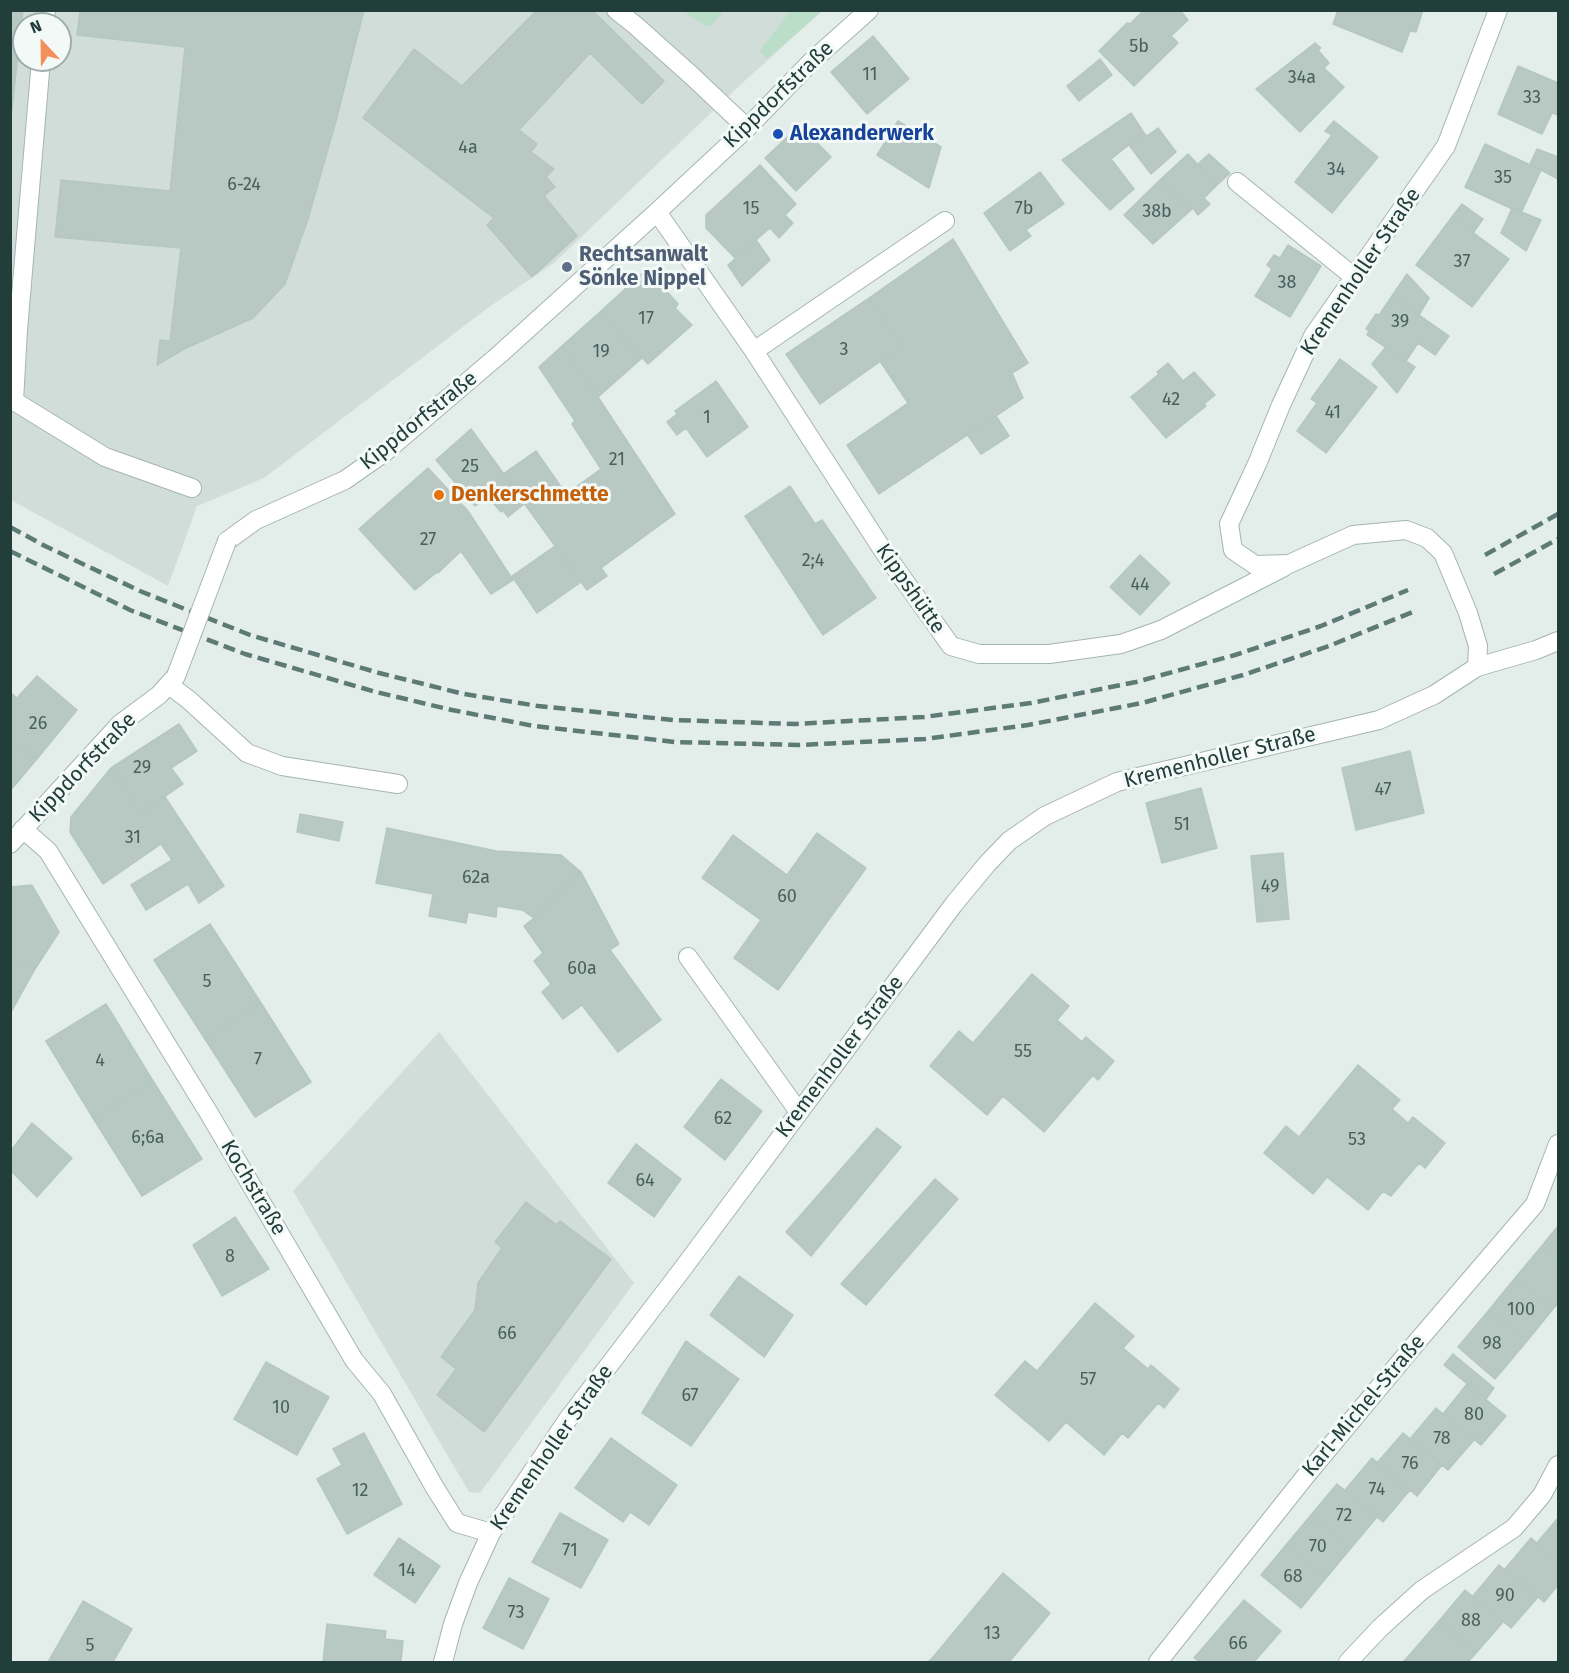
<!DOCTYPE html>
<html>
<head>
<meta charset="utf-8">
<style>
	body { margin:0 }
	#map { position:relative; width:1569px; height:1673px; overflow:hidden; background:#e3ede9; font-family:"Fira Sans",sans-serif }
	canvas { display:block }
	.frame { position:absolute; inset:0; border:12px solid #223e3a; pointer-events:none }
	.north { position:absolute; left:12px; top:12px; width:60px; height:60px; box-sizing:border-box; background:#f3f9f7; border:2px solid #9faeab; border-radius:50%; rotate:338deg; font-size:16px; font-weight:700; line-height:24px; text-align:center; color:#223e3a }
	.north::after { content:''; display:block; margin:auto; width:21px; height:27px; background:#f38f5a; clip-path:polygon(50% 0,100% 100%,50% 72%,0 100%) }
</style>
</head>
<body>
<div id="map">
<canvas width="1569" height="1673"></canvas>
<div class="frame"></div>
<div class="north">N</div>
</div>
<script>
const ctx = document.querySelector('canvas').getContext('2d');
ctx.lineJoin = 'round';
function fill(path, color) { ctx.fillStyle = color; ctx.fill(path, 'evenodd'); }
const toPath = rows => new Path2D(rows.map(r => 'M' + r).join(''));
function strokePath(path, color, width, dash) { ctx.strokeStyle = color; ctx.lineWidth = width; ctx.lineCap = dash ? 'butt' : 'round'; ctx.setLineDash(dash || []); ctx.stroke(path); }
function label(font, color, halo, rows, align = 'center') {
  ctx.font = font + ' "Fira Sans",sans-serif'; ctx.lineWidth = 6; ctx.setLineDash([]); ctx.textBaseline = 'middle'; ctx.strokeStyle = halo; ctx.fillStyle = color; for (const [text, x, y, turn = 0] of rows) {
    ctx.save(); ctx.translate(x, y); ctx.rotate((+turn || 0) * Math.PI / 180); ctx.textAlign = isNaN(turn) ? turn : align; if (halo) ctx.strokeText(text, 0, 0); ctx.fillText(text, 0, 0); ctx.restore();
  }
}
const built = toPath([
	[10,11,822,11,739,86,554,263,489,307,264,478,197,506,168,586,11,500],
	[24,24,60,24,60,60,24,60],
	[439,1032,634,1283,480,1493,469,1492,293,1191]
]);
const green = toPath([
	[805,10,822,11,767,59,760,51,790,11],
	[683,11,724,11,711,26,706,26]
]);
const building = toPath([
	[10,10,23,10,10,126,10,10],
	[80,10,364,10,336,121,308,219,285,284,253,318,184,349,157,365,160,340,170,341,181,248,55,237,61,180,170,191,185,47,77,35,80,10],
	[537,10,592,10,664,81,642,104,590,53,519,130,537,144,531,152,554,169,546,177,555,187,544,196,577,236,532,277,487,225,494,218,363,118,414,49,462,86,537,10],
	[1144,10,1180,10,1188,20,1171,36,1178,43,1134,86,1099,51,1127,23,1130,24,1144,10],
	[1338,10,1423,10,1416,32,1410,31,1402,52,1333,24,1338,10],
	[873,36,909,79,867,114,831,72,873,36],
	[1315,43,1321,48,1318,50,1329,63,1324,68,1344,87,1300,132,1256,89,1315,43],
	[1100,59,1112,75,1079,101,1067,86,1100,59],
	[1518,66,1558,83,1558,115,1552,113,1542,134,1498,114,1518,66],
	[1131,113,1144,133,1111,159,1134,189,1110,210,1062,160,1131,113],
	[898,121,941,147,929,188,877,155,898,121],
	[1334,121,1378,157,1332,213,1295,182,1332,135,1325,131,1334,121],
	[800,125,831,157,796,191,765,158,800,125],
	[1158,128,1176,152,1151,174,1129,145,1144,133,1147,136,1158,128],
	[1485,144,1541,170,1521,213,1465,187,1485,144],
	[1537,149,1558,157,1558,179,1530,164,1537,149],
	[1188,154,1217,185,1204,198,1210,204,1198,215,1193,208,1191,210,1161,179,1188,154],
	[1209,154,1230,173,1217,185,1198,164,1209,154],
	[760,165,796,204,785,215,793,223,779,238,770,228,735,258,706,228,706,215,760,165],
	[1040,172,1064,204,1026,230,1031,236,1010,251,984,213,1040,172],
	[1161,179,1191,210,1153,244,1124,215,1161,179],
	[1462,204,1483,219,1473,233,1452,217,1462,204],
	[1512,208,1541,220,1526,251,1501,233,1512,208],
	[1452,217,1509,259,1472,307,1416,265,1452,217],
	[953,239,1028,363,1012,373,1023,398,879,494,847,445,908,403,880,361,902,346,869,298,953,239],
	[756,240,770,260,742,286,728,265,756,240],
	[1288,245,1321,266,1290,317,1255,296,1272,269,1267,265,1274,255,1280,258,1288,245],
	[647,269,678,304,675,308,692,325,648,364,600,312,647,269],
	[1407,274,1429,298,1419,315,1392,296,1407,274],
	[1392,296,1449,336,1435,355,1418,343,1406,361,1367,335,1369,331,1366,329,1376,314,1379,315,1392,296],
	[869,298,902,346,820,404,786,354,869,298],
	[600,312,642,358,598,397,562,346,600,312],
	[562,346,598,397,675,514,601,568,607,576,587,590,503,474,536,451,566,494,601,469,572,424,575,421,539,367,562,346],
	[1385,348,1415,367,1397,393,1372,364,1385,348],
	[1340,359,1377,387,1326,453,1297,431,1317,403,1311,399,1340,359],
	[1168,363,1183,381,1194,372,1215,395,1204,404,1206,406,1166,438,1131,397,1159,374,1157,372,1168,363],
	[716,381,748,427,707,457,686,428,677,435,667,422,677,414,675,411,716,381],
	[996,416,1009,436,981,454,967,434,996,416],
	[471,429,525,503,508,517,503,510,501,512,487,496,475,506,436,460,471,429],
	[428,468,468,511,513,580,491,594,461,551,438,573,437,572,415,590,359,529,428,468],
	[790,486,815,524,822,520,876,598,823,635,745,516,790,486],
	[555,546,581,582,537,613,512,576,555,546],
	[1140,555,1170,583,1140,615,1110,587,1140,555],
	[37,676,77,710,36,760,10,738,10,692,17,698,37,676],
	[179,724,197,751,171,768,183,784,141,813,111,768,179,724],
	[10,738,36,760,10,791,10,738],
	[1410,751,1424,813,1356,830,1342,768,1410,751],
	[111,768,141,813,165,797,224,886,199,903,188,884,146,910,131,885,172,860,161,844,103,884,70,832,71,817,111,768],
	[1201,788,1217,848,1162,863,1146,803,1201,788],
	[300,814,343,822,339,841,297,832,300,814],
	[387,828,496,851,561,855,581,872,534,918,522,910,497,906,496,917,468,912,466,923,429,916,433,894,376,883,387,828],
	[817,833,866,868,778,990,734,958,761,920,702,878,733,835,787,875,817,833],
	[1283,853,1289,919,1257,922,1251,856,1283,853],
	[581,872,619,944,610,950,661,1020,618,1052,582,1005,563,1019,542,992,551,984,534,961,543,953,524,926,534,918,581,872],
	[32,885,59,932,35,969,10,956,10,887,32,885],
	[210,924,261,1003,205,1039,154,960,210,924],
	[10,956,35,969,10,1014,10,956],
	[1032,974,1069,1006,1057,1020,1082,1042,1086,1037,1114,1061,1098,1080,1093,1075,1044,1132,1003,1096,987,1115,930,1066,959,1031,973,1043,1032,974],
	[261,1003,311,1082,255,1117,205,1039,261,1003],
	[106,1004,153,1081,93,1118,46,1041,106,1004],
	[1358,1065,1400,1100,1392,1109,1408,1123,1413,1117,1445,1143,1425,1168,1419,1163,1391,1196,1383,1191,1368,1210,1327,1177,1313,1194,1264,1153,1286,1126,1299,1137,1358,1065],
	[721,1079,762,1111,725,1160,684,1127,721,1079],
	[153,1081,202,1159,142,1196,93,1118,153,1081],
	[32,1123,72,1158,37,1197,10,1170,10,1152,32,1123],
	[877,1128,901,1147,811,1256,786,1232,877,1128],
	[636,1144,681,1179,654,1217,608,1183,636,1144],
	[935,1179,958,1199,866,1305,841,1284,935,1179],
	[526,1202,557,1225,560,1221,611,1259,484,1432,437,1395,456,1369,441,1357,475,1310,478,1283,502,1248,495,1242,526,1202],
	[235,1217,269,1269,222,1296,193,1245,235,1217],
	[1558,1226,1558,1262,1541,1247,1558,1226],
	[1541,1247,1558,1262,1558,1303,1553,1309,1515,1278,1541,1247],
	[739,1276,793,1315,764,1357,710,1315,739,1276],
	[1515,1278,1553,1309,1527,1341,1489,1310,1515,1278],
	[1095,1303,1134,1336,1123,1348,1148,1369,1151,1365,1179,1389,1164,1408,1158,1403,1128,1438,1122,1433,1104,1455,1066,1422,1049,1441,995,1395,1025,1361,1037,1371,1095,1303],
	[1489,1310,1527,1341,1495,1379,1458,1347,1489,1310],
	[686,1341,739,1379,691,1446,642,1413,686,1341],
	[1453,1354,1494,1388,1486,1399,1444,1365,1453,1354],
	[266,1362,329,1397,297,1455,234,1419,266,1362],
	[1467,1384,1506,1416,1481,1445,1443,1414,1467,1384],
	[1436,1408,1474,1440,1448,1470,1410,1439,1436,1408],
	[364,1433,402,1504,347,1534,317,1479,342,1465,333,1449,364,1433],
	[1403,1433,1442,1465,1417,1496,1377,1463,1403,1433],
	[611,1438,677,1485,649,1525,630,1512,623,1522,575,1488,611,1438],
	[1372,1458,1410,1490,1383,1522,1345,1490,1372,1458],
	[1337,1484,1377,1517,1351,1548,1311,1515,1337,1484],
	[560,1513,608,1540,581,1588,532,1562,560,1513],
	[1311,1515,1351,1548,1326,1578,1286,1545,1311,1515],
	[1558,1518,1558,1562,1536,1544,1558,1518],
	[399,1538,440,1566,415,1603,374,1575,399,1538],
	[1531,1538,1558,1562,1558,1585,1544,1602,1505,1569,1531,1538],
	[1286,1545,1326,1578,1301,1608,1261,1575,1286,1545],
	[1499,1565,1538,1597,1511,1628,1473,1596,1499,1565],
	[1003,1573,1050,1613,1009,1662,943,1662,934,1656,1003,1573],
	[509,1578,549,1599,523,1649,483,1628,509,1578],
	[1465,1590,1503,1622,1476,1653,1439,1621,1465,1590],
	[1244,1600,1281,1631,1254,1662,1200,1662,1194,1658,1244,1600],
	[83,1601,132,1629,113,1662,48,1662,83,1601],
	[1439,1621,1476,1653,1468,1662,1424,1662,1412,1652,1439,1621],
	[327,1624,386,1631,385,1639,403,1641,401,1662,323,1662,327,1624],
	[1412,1652,1424,1662,1403,1662,1412,1652],
	[934,1656,943,1662,928,1662,934,1656]
]);
const service = toPath([
	[616,10,635,25,692,76,747,128],
	[44,24,46,10],
	[41,60,18,330,14,401,105,457,192,488],
	[1237,182,1354,277],
	[754,351,945,221],
	[1477,667,1536,650,1558,641],
	[169,685,189,700,247,753,282,766,398,784],
	[688,957,799,1112]
]);
const minor = toPath([
	[657,212,754,351,884,552,951,646,979,654,1049,654,1121,644,1161,630,1284,567],
	[227,541,256,520,345,480,385,452,500,354,657,212,747,128,812,61,869,10],
	[23,829,48,851,210,1115,354,1360,382,1394,435,1488,457,1523,491,1533],
	[10,844,120,724,159,695,176,676],
	[443,1662,453,1624,468,1583,491,1533,568,1419,684,1267,954,904,987,864,1009,841,1045,816,1117,782,1379,720,1434,695,1477,667,1478,646,1468,613,1443,553,1427,538,1406,530,1353,535,1289,564,1255,565,1233,550,1229,524,1257,464,1281,405,1313,336,1446,146,1498,10],
	[1158,1662,1304,1478,1416,1343,1535,1204,1558,1144],
	[1348,1662,1380,1628,1422,1590,1514,1528,1542,1495,1558,1465]
]);
const rail = toPath([
	[10,527,45,546,140,591,250,635,379,673,464,694,538,706,673,720,795,724,924,717,1031,703,1136,682,1235,655,1321,626,1408,590],
	[10,551,130,610,245,654,376,692,452,710,534,726,675,742,799,745,925,739,1028,725,1142,703,1243,675,1329,646,1415,611],
	[1485,555,1558,514],
	[1494,574,1558,539]
]);
const minorBridge = toPath([
	[176,676,227,541]
]);
const markers = [
	[778,134,6,"#1a4fb4"],
	[567,267,6,"#5c6f8a"],
	[439,495,6,"#e8710a"]
];
const numberNames = [
	["5b",1139,47],
	["11",870,75],
	["34a",1302,78],
	["33",1532,98],
	["4a",468,148],
	["34",1336,170],
	["35",1503,178],
	["6-24",244,185],
	["15",751,209],
	["7b",1024,209],
	["38b",1157,212],
	["37",1462,262],
	["38",1287,283],
	["17",646,319],
	["39",1400,322],
	["3",844,350],
	["19",601,352],
	["42",1171,400],
	["41",1333,413],
	["1",707,418],
	["21",617,460],
	["25",470,467],
	["27",428,540],
	["2;4",813,561],
	["44",1140,585],
	["26",38,724],
	["29",142,768],
	["47",1383,790],
	["51",1182,825],
	["31",133,838],
	["62a",476,878],
	["49",1270,887],
	["60",787,897],
	["60a",582,969],
	["5",207,982],
	["55",1023,1052],
	["7",258,1060],
	["4",100,1061],
	["62",723,1119],
	["6;6a",148,1138],
	["53",1357,1140],
	["64",645,1181],
	["8",230,1257],
	["100",1521,1310],
	["66",507,1334],
	["98",1492,1344],
	["57",1088,1380],
	["67",690,1396],
	["10",281,1408],
	["80",1474,1415],
	["78",1442,1439],
	["76",1410,1464],
	["74",1377,1490],
	["12",360,1491],
	["72",1344,1516],
	["70",1318,1547],
	["71",570,1551],
	["14",407,1571],
	["68",1293,1577],
	["90",1505,1596],
	["73",516,1613],
	["88",1471,1621],
	["13",992,1634],
	["66",1238,1644],
	["5",90,1646]
];
const streetNames = [
	["Kippdorfstraße",779,95,-44],
	["Kremenholler Straße",1361,272,-56],
	["Kippdorfstraße",419,421,-39],
	["Kippshütte",910,589,55],
	["Kremenholler Straße",1220,758,-14],
	["Kippdorfstraße",83,768,-46],
	["Kremenholler Straße",840,1057,-53],
	["Kochstraße",253,1188,59],
	["Karl-Michel-Straße",1364,1406,-50],
	["Kremenholler Straße",552,1448,-55]
];
const transitNames = [
	["Alexanderwerk",790,134]
];
const serviceNames = [
	["Rechtsanwalt",579,255],
	["Sönke Nippel",579,279]
];
const foodNames = [
	["Denkerschmette",451,495]
];
fill(built, '#d1ddd8');
fill(green, '#bbdec8');
fill(building, '#b8c8c3');
strokePath(building, '#b5c7c1', 1.5);
strokePath(service, '#a5b5b1', 20);
strokePath(minor, '#a5b5b1', 20);
strokePath(service, '#fff', 18);
strokePath(minor, '#fff', 18);
strokePath(rail, '#5d7a75', 4.5, [12, 6]);
strokePath(minorBridge, '#a5b5b1', 20, []);
strokePath(minorBridge, '#fff', 18);
for (const [x, y, r, color] of markers) { const dot = new Path2D(); dot.arc(x, y, r, 0, 2 * Math.PI); ctx.fillStyle = color; ctx.fill(dot); strokePath(dot, '#f3f9f7', 2); }
label('18px', '#48605c', null, numberNames);
label('21px', '#223e3a', '#f3f9f7', streetNames);
label('bold 21px', '#164399', '#f3f9f7', transitNames, 'left');
label('bold 21px', '#4e5e75', '#f3f9f7', serviceNames, 'left');
label('bold 21px', '#c56008', '#f3f9f7', foodNames, 'left');
</script>
</body>
</html>
